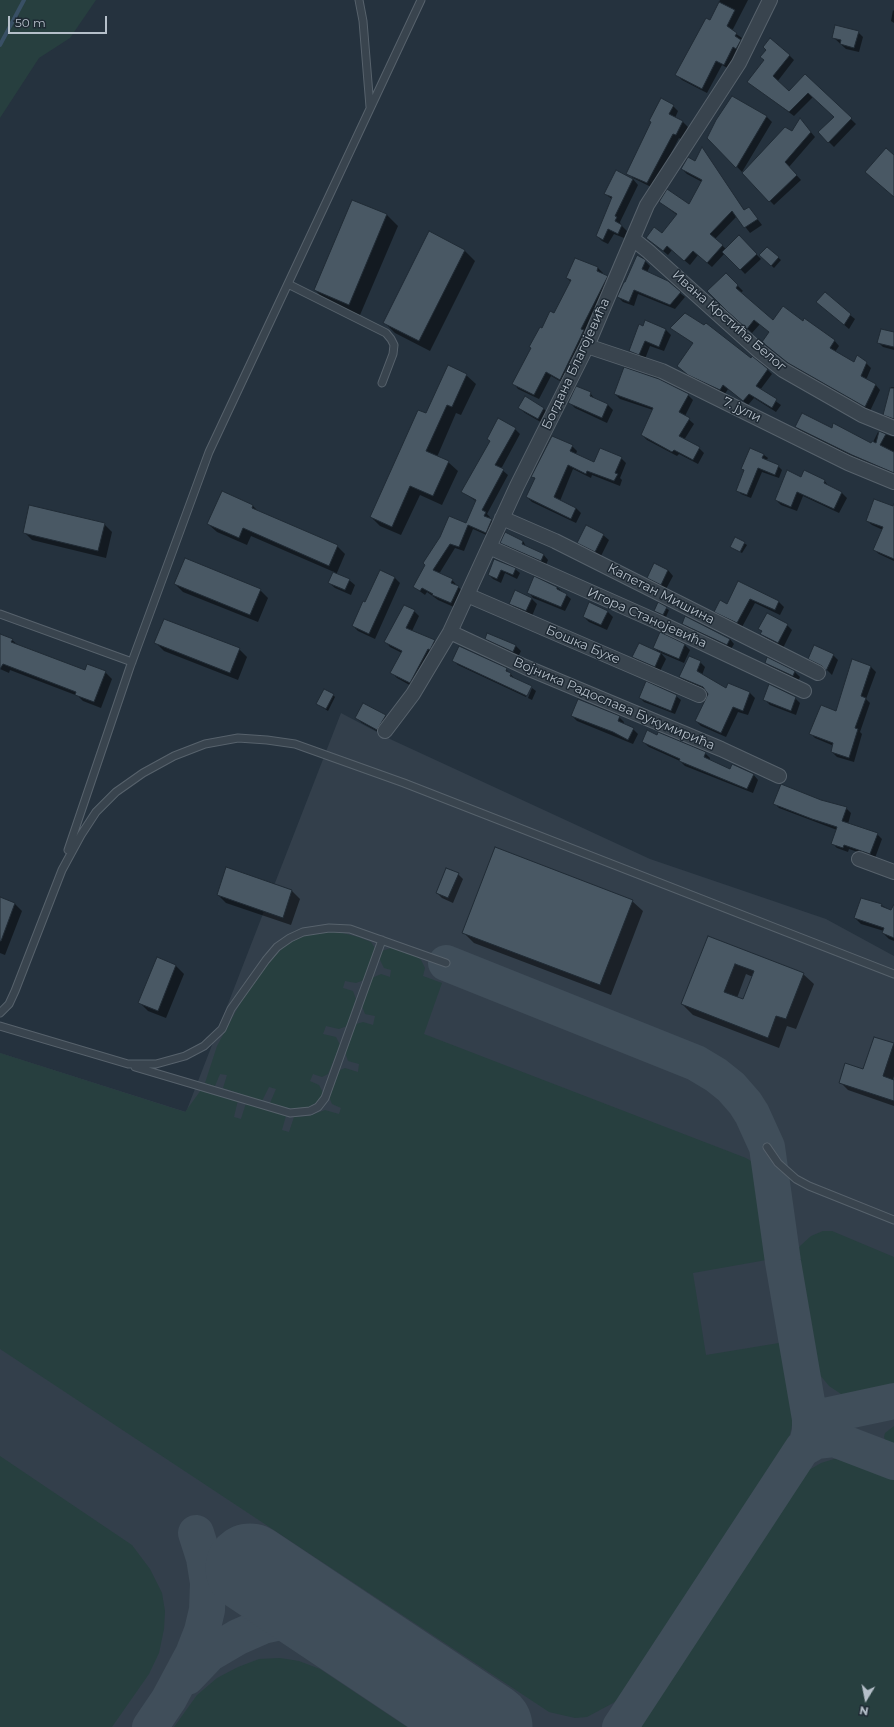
<!DOCTYPE html>
<html>
<head>
<meta charset="utf-8">
<style>
	body { margin:0 }
	#map { position:relative; width:894px; height:1727px; overflow:hidden; background:#25323e; font-family:Montserrat,sans-serif }
	canvas { display:block }
	.north { position:absolute; left:846px; top:1679px; width:40px; height:40px; -webkit-text-stroke:3px #1e2933; paint-order:stroke; rotate:190deg; font-size:11px; font-weight:700; line-height:16px; text-align:center; color:#b5bfc9 }
	.north::after { content:''; display:block; margin:auto; width:14px; height:18px; background:#b5bfc9; clip-path:polygon(50% 0,100% 100%,50% 72%,0 100%) }
	.scale { position:absolute; left:8px; top:16px; width:99px; height:18px; box-sizing:border-box; border:2px solid #b5bfc9; border-top:0; padding-left:5px; font-size:12px; line-height:14px; white-space:nowrap; color:#b5bfc9; -webkit-text-stroke:3px #1e2933; paint-order:stroke }
</style>
</head>
<body>
<div id="map">
<canvas width="894" height="1727"></canvas>
<div class="north">N</div>
<div class="scale">50 m</div>
</div>
<script>
const ctx = document.querySelector('canvas').getContext('2d');
ctx.lineJoin = 'round';
function fill(path, color) { ctx.fillStyle = color; ctx.fill(path, 'evenodd'); }
const toPath = rows => new Path2D(rows.map(r => 'M' + r).join(''));
function strokePath(path, color, width, dash) { ctx.strokeStyle = color; ctx.lineWidth = width; ctx.lineCap = dash ? 'butt' : 'round'; ctx.setLineDash(dash || []); ctx.stroke(path); }
function label(font, color, halo, rows, align = 'center') {
  ctx.font = font + ' Montserrat,sans-serif'; ctx.lineWidth = 3; ctx.setLineDash([]); ctx.textBaseline = 'middle'; ctx.strokeStyle = halo; ctx.fillStyle = color; for (const [text, x, y, turn = 0] of rows) {
    ctx.save(); ctx.translate(x, y); ctx.rotate((+turn || 0) * Math.PI / 180); ctx.textAlign = isNaN(turn) ? turn : align; if (halo) ctx.strokeText(text, 0, 0); ctx.fillText(text, 0, 0); ctx.restore();
  }
}
const airport = toPath([
	[341,713,390,739,650,859,826,919,894,956,894,1727,0,1727,0,1053,186,1112]
]);
const green = toPath([
	[0,0,96,0,70,38,39,58,0,118],
	[325,932,339,932,358,937,371,942,376,950,364,980,356,983,345,981,343,988,353,991,356,999,347,1026,339,1029,326,1026,323,1034,336,1037,340,1045,328,1074,322,1077,313,1074,310,1081,319,1085,323,1093,317,1102,307,1108,296,1110,270,1103,276,1089,269,1087,262,1101,223,1088,227,1075,220,1074,215,1086,205,1083,217,1046,247,991,266,964,284,947,296,939,310,934],
	[391,948,413,954,421,960,425,968,423,976,442,983,424,1034,746,1158,751,1161,757,1171,772,1259,693,1273,706,1355,785,1342,796,1406,789,1439,779,1461,635,1680,615,1702,587,1717,575,1718,549,1712,0,1349,0,1053,185,1112,201,1090,238,1100,234,1117,241,1119,246,1103,286,1116,282,1130,289,1132,294,1117,309,1116,325,1110,339,1114,341,1108,332,1104,329,1097,338,1071,345,1068,358,1072,359,1064,348,1061,345,1052,356,1024,363,1022,373,1025,375,1016,365,1014,362,1006,372,978,381,974,390,977,391,970,384,968,379,958,382,951],
	[823,1231,832,1231,894,1257,894,1397,869,1402,855,1400,841,1394,829,1386,820,1375,813,1359,797,1263,798,1249,801,1245,811,1236],
	[894,1426,894,1448,886,1442,884,1437,885,1433],
	[0,1456,132,1545,150,1569,162,1593,165,1611,164,1629,159,1653,149,1674,112,1727,0,1727],
	[834,1459,860,1461,894,1474,894,1727,637,1727,641,1717,649,1703,788,1490,798,1480,809,1470,821,1463],
	[280,1658,299,1661,320,1669,407,1727,174,1727,197,1695,217,1678,238,1667,259,1659]
]);
const shadow = toPath([
	[720,0,748,0,732,31,742,38,740,41,745,46,729,69,722,65,707,93,682,80,677,75,710,21],
	[893,10,894,11,894,23,891,21],
	[858,32,863,37,859,52,846,49,833,37],
	[789,55,794,60,777,82,789,93,805,75,856,124,834,147,819,132,835,117,813,97,794,116,748,82],
	[732,97,767,117,772,122,742,172,708,137],
	[673,106,678,111,675,118,683,122,688,127,682,140,679,138,653,188,633,178,628,173],
	[804,124,815,137,789,167,801,180,774,205,743,173],
	[702,149,745,211,749,208,762,225,750,233,737,216,715,239,726,249,739,237,761,259,745,274,725,253,712,267,698,255,690,265,672,250,668,255,647,238,662,234,677,215,660,202,689,205,702,182,687,174,682,169,695,162],
	[633,179,638,185,620,222,621,225,627,231,624,238,614,234,608,244,602,241,597,236,612,199,605,194],
	[353,201,387,215,398,226,360,315,326,301,315,290],
	[767,248,781,260,774,268,760,255],
	[464,250,475,261,430,351,395,333,384,322],
	[645,261,650,266,647,272,680,293,685,297,675,309,638,294,634,306,623,302,618,297],
	[598,268,603,273,602,275,612,282,565,384,551,376,539,399,518,389,514,384,543,330,554,314,571,282,567,278],
	[726,274,743,291,740,293,773,321,803,322,834,340,839,346,835,352,855,364,866,363,871,368,866,380,875,384,880,390,870,411,794,368,763,342,770,332,760,324,752,333,709,291],
	[822,306,850,315,855,319,849,329],
	[639,326,666,330,671,335,664,351,650,346,645,359,636,356,630,351],
	[672,328,751,360,752,358,768,370,772,374,760,390,781,405,776,412,754,398,748,405,728,389,725,394,694,379,682,370,694,344],
	[894,333,894,350,883,347,878,342],
	[466,375,476,384,461,415,456,413,437,457,448,462,458,471,442,505,420,495,401,535,380,526,371,517],
	[891,387,894,387,894,420,889,419,885,414],
	[590,393,595,399,608,405,613,410,607,423,575,408,569,402],
	[615,394,688,395,693,400,685,416,694,424,684,440,699,448,704,453,698,464,679,454,677,456,647,440,642,435,653,410,620,399],
	[519,408,544,409,549,414,544,424,525,413],
	[796,427,832,429,872,444,878,432,894,437,894,475,857,460,801,432],
	[515,429,520,434,501,469,508,475,487,514,490,517,489,519,497,525,491,537,473,529,464,551,455,548,439,574,452,580,463,592,456,608,438,600,427,592,425,595,414,587,426,565,467,524,477,502,463,492],
	[572,446,577,451,576,454,594,464,621,458,626,463,620,478,622,480,620,486,592,475,591,478,573,469,560,501,576,508,581,513,576,523,532,502,527,497,536,480,532,476],
	[764,455,768,458,766,461,778,466,782,470,779,478,762,472,751,498,741,494,737,490,744,471,742,469],
	[802,478,824,480,829,487,842,493,847,498,839,513,803,496,797,511,781,505,776,500],
	[222,492,253,506,259,512,337,546,345,554,336,575,349,580,355,585,351,595,335,588,329,583,334,572,251,536,247,545,217,532,208,524],
	[894,520,894,561,879,554,874,550,883,530,872,525,867,521],
	[104,524,112,532,106,558,32,540,24,532],
	[603,535,609,540,601,556,584,548,578,542],
	[523,541,527,548,543,554,548,560,546,565,507,548,502,543],
	[744,543,747,545,742,553,734,549],
	[495,560,515,569,520,573,517,579,505,573,501,583,493,579,489,575],
	[655,564,668,570,673,576,666,589,653,583,648,577],
	[381,572,395,578,400,583,375,639,358,631,353,626,366,603],
	[738,582,779,602,784,607,780,615,755,603,742,627,721,617,716,611,727,605],
	[175,584,260,590,268,598,258,622,183,592],
	[557,587,571,599,565,611,533,598,529,593],
	[515,592,532,599,537,604,532,616,515,609,510,603],
	[658,604,669,610,666,617,655,611],
	[414,611,419,616,412,631,435,641,440,646,415,688,397,678,392,673,402,653,390,647,385,641],
	[608,612,613,617,607,630,589,622,584,617],
	[683,624,730,639,734,644,731,649,687,628],
	[787,625,792,630,783,648,767,639,761,634,762,632,759,629],
	[660,633,685,645,690,650,684,663,661,653,666,659,660,671,639,662,634,657,659,653,654,647],
	[0,635,12,640,18,645,85,671,105,672,112,679,101,708,83,701,78,696,10,670,9,673,0,669],
	[486,639,516,646,521,651,518,657,491,644],
	[156,643,239,649,247,657,238,680,164,651],
	[833,655,838,660,832,675,826,669,815,664,809,658],
	[453,660,506,669,515,679,532,687,530,687,526,697,458,665],
	[853,660,871,667,876,672,866,699,870,703,860,732,862,734,854,762,837,757,832,752,834,746,815,738,810,733,837,712],
	[700,662,705,667,702,675,726,689,728,684,750,693,755,698,748,715,738,712,726,737,701,726,696,721,708,698,707,693,685,682,680,677],
	[766,663,795,672,800,677,798,681,771,668],
	[532,688,536,691,532,700,528,698],
	[333,695,335,697,328,711,317,704],
	[676,696,681,700,675,714,644,702,640,698],
	[795,698,800,703,796,715,770,705,765,700],
	[364,704,386,716,391,721,382,734,362,723,356,718],
	[572,716,619,717,624,722,623,724,633,729,638,734,633,744,577,721],
	[643,742,705,753,710,758,709,761,731,770,753,774,758,780,753,793,685,766,680,761,649,747],
	[821,801,846,808,851,813,848,824,877,834,882,839,875,858,849,849,848,852,837,848,832,843,837,830,779,808,775,804],
	[227,869,292,891,300,899,291,925,226,903,218,895],
	[458,874,463,879,453,903,442,898,437,893],
	[2,899,15,904,22,911,5,955,0,953,0,904],
	[632,901,643,911,611,995,474,943,463,932],
	[881,905,894,912,894,941,889,939,883,933,884,931,861,924,855,918],
	[708,937,803,974,814,984,796,1029,787,1026,779,1048,693,1015,682,1004],
	[746,974,753,977,744,1000,737,998],
	[157,958,176,966,184,974,166,1018,148,1011,140,1003],
	[875,1038,894,1045,894,1076,893,1080,894,1081,894,1106,848,1090,840,1082,864,1071]
]);
const stream = toPath([
	[0,45,24,0]
]);
const taxiway = toPath([
	[446,963,696,1063,716,1075,731,1087,745,1103,752,1114,767,1147,783,1262,810,1419,823,1433,834,1439],
	[808,1439,810,1431,810,1419,894,1401],
	[187,1677,209,1654,238,1637,263,1626,286,1621,322,1617],
	[150,1727,169,1699,193,1654,202,1631,207,1610,208,1583,204,1558,196,1533],
	[620,1727,802,1449,816,1441,834,1439,894,1462]
]);
const runway = toPath([
	[250,1568,488,1727]
]);
const building = toPath([
	[719,2,735,10,727,26,737,33,735,36,741,40,736,49,733,47,724,65,716,61,702,89,675,75,706,18,710,20,719,2],
	[835,25,859,31,854,48,840,44,841,40,832,38,835,25],
	[770,38,790,55,773,76,789,91,805,74,852,118,828,143,818,132,834,117,808,93,789,112,747,82,764,60,760,57,766,50,763,47,770,38],
	[732,96,767,116,736,168,707,138,716,120,732,96],
	[661,98,674,105,669,114,683,121,676,135,673,134,647,183,626,174,651,122,649,121,661,98],
	[800,118,811,132,785,162,797,175,769,202,742,173,785,127,792,131,800,118],
	[702,147,744,210,749,207,758,219,744,228,732,211,710,234,723,245,707,263,693,251,684,261,667,246,663,251,646,238,654,227,662,233,677,214,659,202,667,189,689,204,702,180,681,169,688,157,695,161,702,147],
	[886,148,894,155,894,197,865,172,886,148],
	[616,170,633,179,615,216,617,217,615,221,622,225,618,234,608,229,603,240,596,236,612,197,604,194,616,170],
	[352,200,387,214,349,305,314,290,352,200],
	[429,231,465,250,419,341,383,323,429,231],
	[739,235,757,254,740,270,722,252,739,235],
	[767,247,779,257,771,266,759,255,767,247],
	[637,255,646,260,642,269,668,281,681,292,670,305,634,290,629,302,617,297,624,282,625,282,637,255],
	[575,258,598,267,597,271,608,276,581,329,584,330,560,380,546,372,534,395,512,384,531,348,529,347,540,327,542,328,550,311,554,313,571,280,566,278,575,258],
	[726,273,738,285,736,288,773,320,783,306,803,321,804,318,835,340,830,348,854,362,857,355,867,362,861,376,876,384,865,407,788,363,762,342,769,332,754,320,747,329,727,311,707,291,726,273],
	[825,292,851,314,844,325,816,302,825,292],
	[685,313,704,325,706,323,751,358,752,356,768,369,756,386,777,399,772,408,749,394,743,401,723,385,720,390,688,375,677,366,693,343,670,328,685,313],
	[645,320,666,329,659,347,645,341,639,355,629,351,639,324,643,326,645,320],
	[881,329,894,332,894,347,877,343,881,329],
	[448,365,467,374,452,407,447,405,426,451,449,461,433,496,410,486,392,527,370,517,418,410,426,413,448,365],
	[624,367,659,379,689,394,679,412,690,418,679,436,700,447,693,460,674,450,672,452,641,435,653,408,614,394,624,367],
	[576,386,591,392,590,396,608,404,602,418,568,403,576,386],
	[890,388,894,388,894,419,883,415,890,388],
	[525,396,544,408,538,419,518,408,525,396],
	[802,413,832,428,833,423,871,443,872,441,876,443,879,431,886,434,880,445,894,452,894,473,852,455,795,427,802,413],
	[498,418,516,428,495,465,504,469,482,510,486,512,484,516,492,519,486,533,468,525,459,547,450,544,433,570,453,579,451,583,459,586,451,603,432,595,433,594,422,588,420,591,413,587,425,565,423,563,440,537,449,516,466,523,476,500,461,492,490,441,487,439,498,418],
	[552,436,573,445,570,451,594,462,600,448,622,457,615,473,618,474,614,481,587,471,586,474,568,465,554,497,576,508,571,519,526,497,535,478,531,477,552,436],
	[750,448,764,454,762,458,779,465,775,475,758,468,747,495,736,491,744,470,741,469,750,448],
	[787,470,801,477,804,470,825,480,824,483,842,492,834,509,797,492,791,507,775,500,787,470],
	[222,491,253,505,252,508,338,545,329,566,243,528,239,538,207,524,222,491],
	[874,499,893,506,894,503,894,559,873,550,883,527,866,521,874,499],
	[29,505,105,523,98,551,23,533,29,505],
	[586,525,604,534,595,552,577,543,586,525],
	[505,532,523,541,522,544,544,554,541,561,500,543,505,532],
	[735,537,745,542,740,552,730,547,735,537],
	[185,558,261,589,250,615,174,584,185,558],
	[494,559,516,568,513,575,501,570,497,579,488,575,494,559],
	[654,563,668,570,661,585,647,578,654,563],
	[380,570,395,577,369,634,352,626,363,601,365,602,380,570],
	[333,572,350,579,345,590,328,583,333,572],
	[534,576,557,587,557,589,567,594,561,607,527,593,534,576],
	[738,581,779,601,775,610,750,599,737,623,714,612,720,600,727,604,738,581],
	[515,590,532,598,526,611,509,604,515,590],
	[589,602,608,611,601,625,583,617,589,602],
	[658,602,667,607,663,615,654,611,658,602],
	[404,605,415,610,406,628,435,640,430,650,428,649,410,683,390,673,402,651,384,642,404,605],
	[767,613,788,624,778,643,760,634,762,631,758,629,767,613],
	[685,616,730,639,727,645,682,624,685,616],
	[164,619,240,648,230,673,154,643,164,619],
	[660,632,685,644,679,659,653,648,660,632],
	[487,633,516,645,513,652,485,639,487,633],
	[0,634,13,639,11,642,85,670,87,664,106,671,94,702,75,695,76,692,3,664,0,669,0,634],
	[639,643,661,653,655,667,632,657,639,643],
	[814,645,834,654,826,671,822,666,808,659,814,645],
	[459,646,507,668,506,671,511,673,510,676,532,686,527,696,452,661,459,646],
	[689,656,701,661,697,671,726,688,728,683,750,692,743,711,733,707,721,733,695,721,708,694,703,687,679,677,689,656],
	[767,657,795,671,793,676,765,663,767,657],
	[852,659,871,666,861,696,866,698,855,728,858,729,849,758,831,752,833,743,809,734,821,705,836,711,852,659],
	[646,681,677,695,671,711,639,698,646,681],
	[769,684,796,697,791,711,763,700,769,684],
	[324,689,334,694,326,709,316,704,324,689],
	[578,699,620,716,618,721,634,728,628,740,613,732,571,716,578,699],
	[363,703,386,715,377,730,355,718,363,703],
	[647,730,657,735,658,732,706,752,704,757,730,769,732,764,754,774,747,789,679,761,680,759,642,742,647,730],
	[781,784,821,800,847,807,842,821,878,833,870,854,844,845,843,848,831,844,837,827,812,819,773,804,781,784],
	[495,847,633,900,600,985,462,933,495,847],
	[226,867,292,890,283,918,217,895,226,867],
	[446,868,459,873,448,898,436,893,446,868],
	[0,897,15,903,1,941,0,941,0,897],
	[861,898,882,904,881,906,891,910,894,904,894,938,882,933,884,928,854,918,861,898],
	[708,936,804,973,786,1019,776,1016,768,1038,681,1004,708,936],
	[735,964,754,971,743,999,724,992,735,964],
	[157,957,176,965,158,1011,138,1003,157,957],
	[874,1037,894,1043,883,1076,894,1080,894,1101,839,1083,845,1063,863,1069,874,1037]
]);
const lane = toPath([
	[359,0,363,21,370,107],
	[288,284,386,333,391,339,394,345,393,354,382,383],
	[0,614,132,662],
	[68,850,130,667,209,452,421,0],
	[0,1013,9,1004,15,991,62,870,81,835,96,812,116,792,143,773,174,756,205,744,238,738,267,740,295,744,404,783,894,974],
	[0,1026,128,1064,156,1064,185,1056,204,1046,222,1029,231,1009,266,960,277,947,290,938,303,932,329,928,350,929,446,963],
	[135,1067,290,1113,310,1111,318,1107,325,1098,382,940],
	[767,1147,778,1163,796,1179,809,1186,894,1220]
]);
const street = toPath([
	[633,239,648,251,759,351,783,370,862,415,894,428],
	[587,346,662,371,848,463,894,482],
	[502,518,555,541,818,673],
	[489,547,658,622,804,691],
	[467,595,699,695],
	[450,632,525,667,721,749,779,776],
	[385,731,413,694,450,632,517,486,587,346,647,205,739,63,770,0],
	[859,859,894,872]
]);
const streetNames = [
	["Ивана Крстића Белог",729,321,41],
	["Богдана Благојевића",576,364,-65],
	["7. јули",742,410,26],
	["Капетан Мишина",661,594,27],
	["Игора Станојевића",647,618,24],
	["Бошка Бухе",583,645,23],
	["Војника Радослава Букумирића",614,704,23]
];
fill(airport, '#333f4b');
fill(green, '#273f3f');
fill(shadow, '#0007');
strokePath(stream, '#395065', 4);
strokePath(taxiway, '#404e5a', 36);
strokePath(runway, '#404e5a', 89);
fill(building, '#495864');
strokePath(building, '#202b35', 1);
strokePath(lane, '#57626c', 9);
strokePath(street, '#57626c', 16);
strokePath(lane, '#39444e', 7);
strokePath(street, '#39444e', 14);
label('13px', '#b5bfc9', '#1e2933', streetNames);
</script>
</body>
</html>
